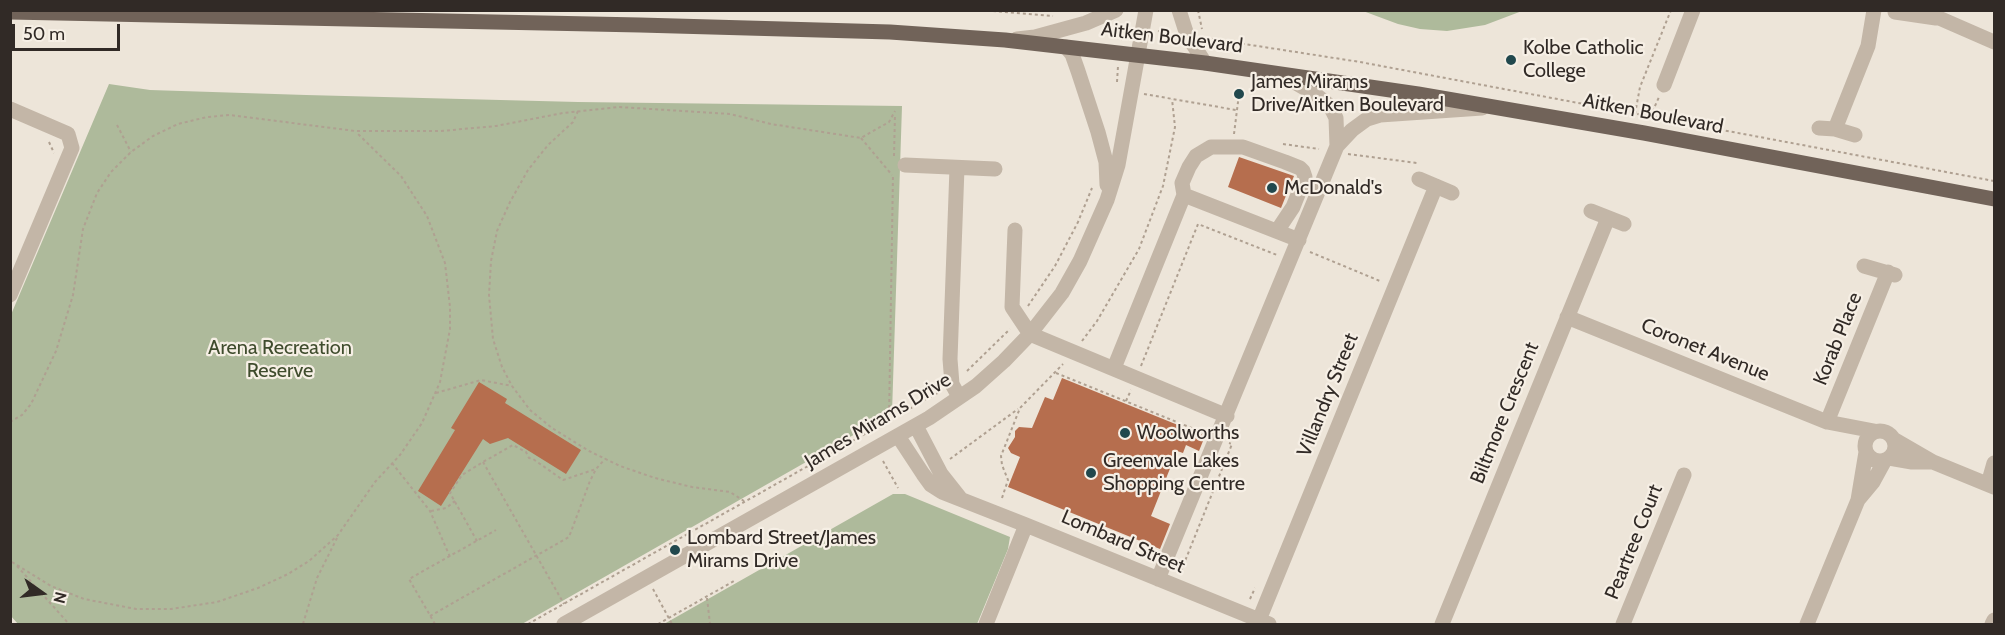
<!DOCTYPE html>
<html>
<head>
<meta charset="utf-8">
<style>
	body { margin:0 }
	#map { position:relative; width:2005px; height:635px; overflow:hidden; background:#ede5d9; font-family:Cabin,sans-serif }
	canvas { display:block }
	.frame { position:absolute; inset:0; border:12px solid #312a26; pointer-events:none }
	.north { position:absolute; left:12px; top:563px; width:60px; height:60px; -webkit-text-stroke:4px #f6efe5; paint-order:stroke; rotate:104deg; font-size:16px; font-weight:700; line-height:24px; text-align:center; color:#312a26 }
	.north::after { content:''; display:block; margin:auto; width:21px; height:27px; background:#312a26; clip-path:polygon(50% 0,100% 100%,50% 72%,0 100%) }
	.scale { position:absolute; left:12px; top:24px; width:108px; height:27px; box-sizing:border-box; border:3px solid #312a26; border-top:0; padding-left:8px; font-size:18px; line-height:21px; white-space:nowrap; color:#312a26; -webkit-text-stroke:4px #f6efe5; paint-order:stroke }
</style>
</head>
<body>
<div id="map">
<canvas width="2005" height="635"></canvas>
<div class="frame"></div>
<div class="north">N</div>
<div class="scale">50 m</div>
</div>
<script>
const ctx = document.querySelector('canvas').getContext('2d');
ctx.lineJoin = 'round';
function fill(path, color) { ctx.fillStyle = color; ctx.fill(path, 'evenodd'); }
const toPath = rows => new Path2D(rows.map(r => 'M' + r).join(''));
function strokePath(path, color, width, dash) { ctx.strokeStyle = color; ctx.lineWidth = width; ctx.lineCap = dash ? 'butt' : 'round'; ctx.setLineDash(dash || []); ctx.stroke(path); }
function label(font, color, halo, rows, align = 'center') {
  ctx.font = font + ' Cabin,sans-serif'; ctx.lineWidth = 4.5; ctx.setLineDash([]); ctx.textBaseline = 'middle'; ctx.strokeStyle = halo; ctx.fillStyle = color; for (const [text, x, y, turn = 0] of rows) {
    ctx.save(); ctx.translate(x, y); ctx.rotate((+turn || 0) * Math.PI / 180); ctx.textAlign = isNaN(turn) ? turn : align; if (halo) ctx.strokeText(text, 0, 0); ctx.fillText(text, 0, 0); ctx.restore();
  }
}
const green = toPath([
	[1363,11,1363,10,1522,11,1485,25,1447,31,1420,29,1398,24],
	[109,84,150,90,306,95,578,102,902,106,892,413,522,624,18,624,10,615,10,317],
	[893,494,905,494,1010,537,1008,549,977,624,664,624]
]);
const building = toPath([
	[1239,157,1294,176,1281,208,1228,187],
	[1062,378,1205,436,1199,451,1186,445,1183,453,1177,451,1151,516,1170,524,1160,549,1008,487,1020,457,1011,453,1008,448,1015,437,1015,431,1019,427,1032,428,1045,397,1053,400],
	[479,382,507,399,505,403,581,450,566,474,508,438,490,444,483,439,441,506,418,491,455,430,451,428]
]);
const path = toPath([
	[981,10,1053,16],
	[1198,10,1202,29],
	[1158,31,1170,33],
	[1206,38,1360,62,1994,181],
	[1121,40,1124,26],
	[1117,82,1118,66],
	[1144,94,1236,110],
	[578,111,573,122,548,145,528,170,510,202,497,231,491,261,489,295,493,339,502,367,512,386,530,410,552,428,589,451,620,466,655,478,692,487,730,492,744,501],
	[1635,114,1640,87,1671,10],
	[1650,117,1659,97],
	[117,125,131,152],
	[1234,134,1239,94],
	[861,138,892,175],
	[49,142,54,153],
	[1283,144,1319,149],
	[1348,154,1417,163],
	[894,156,895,114],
	[1310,252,1380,281,1380,283],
	[1028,306,1055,266,1078,222,1092,188],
	[1082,341,1097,321,1139,249,1163,186,1175,127,1172,99],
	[1141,366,1198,224,1277,255],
	[967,371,1010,329],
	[1056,373,1204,433],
	[436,393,481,380,512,386],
	[1126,401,1131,390],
	[889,420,893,174],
	[10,422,22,415,31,404,56,351,73,295,83,229,97,193,111,172,131,152,153,136,178,124,207,117,230,115,355,131,441,131,496,126,563,113,619,107,730,114,771,124,861,138,889,122,895,111],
	[950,459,1018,409],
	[883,461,898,488],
	[483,462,564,604],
	[392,463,430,511,450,557],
	[1002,498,1008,480,1002,465,1001,456,1020,408,1063,364],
	[431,511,446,508,455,501],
	[477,541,450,493,462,475,483,462,513,445,526,452,529,458,533,459,563,480,596,469],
	[12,562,51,586,84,599,136,609,171,609,217,602,258,588,288,574,309,561,338,535,375,482,400,455,422,423,440,382,450,329,450,307,445,263,427,216,401,176,356,132],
	[17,566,69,624],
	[1181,571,1232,444,1229,443],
	[653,589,672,624],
	[707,598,710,624],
	[1250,599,1255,588],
	[430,616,569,537,590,481,596,469,605,459],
	[303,624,317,578,337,538],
	[435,624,409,579,496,530],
	[528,624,941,391],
	[658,624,734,581]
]);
const minor = toPath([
	[1179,10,1187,35,1205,63],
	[1927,10,1939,18,1994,42],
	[1895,12,1936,18],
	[1017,39,1035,37,1086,23,1116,10],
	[1066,47,1072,54,1078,71,1098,132,1106,162,1107,185],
	[1282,75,1315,94,1330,106,1336,118,1337,146],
	[1664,85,1693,10],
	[10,109,68,134,72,148,10,295],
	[1819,128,1835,129,1855,135],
	[1835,129,1868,46,1874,10],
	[905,165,995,169],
	[957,168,950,359,952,384,959,397],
	[1419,179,1452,193],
	[1184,195,1182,183,1189,167,1196,156,1211,147,1243,147,1285,162,1300,168,1303,171,1305,177,1293,207,1277,231],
	[1591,211,1624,224],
	[1015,230,1012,307,1030,334,1227,416],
	[1864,266,1895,275],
	[1567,317,1827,422,1874,431],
	[1114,368,1184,195,1299,240],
	[1827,422,1888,272],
	[916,426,941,474,960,498],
	'1865 446a15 15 0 1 1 30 0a15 15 0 1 1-30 0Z',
	[898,436,923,474,931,485,942,492,1026,525,1269,624],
	[1895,440,1933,462,1994,487],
	[1889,458,1912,462,1933,462],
	[1988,484,1994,463],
	[1858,500,1873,482,1885,460],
	[1158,579,1337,146,1352,130,1367,119,1380,115,1482,108],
	[1259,620,1436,186],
	[564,624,929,418,976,386,1004,361,1030,334,1062,293,1080,261,1107,200,1118,165,1146,10],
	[986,624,1026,525],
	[1442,624,1608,218],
	[1623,624,1684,475],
	[1807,624,1858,500,1866,452],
	[1992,624,1994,620]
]);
const major = toPath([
	[10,12,640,25,890,32,1005,40,1205,63,1418,94,1644,133,1994,199]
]);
const markers = [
	[1511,60,6,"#21484d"],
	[1239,94,6,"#21484d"],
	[1272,188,6,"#21484d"],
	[1125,433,6,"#21484d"],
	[1091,473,6,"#21484d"],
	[675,550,6,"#21484d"]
];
const streetNames = [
	["Aitken Boulevard",1172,38,7],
	["Aitken Boulevard",1653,114,11],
	["Korab Place",1838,339,-68],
	["Coronet Avenue",1705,350,22],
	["Villandry Street",1328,395,-68],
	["Biltmore Crescent",1505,413,-68],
	["James Mirams Drive",878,421,-31],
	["Lombard Street",1123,542,23],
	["Peartree Court",1634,542,-68]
];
const poiNames = [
	["Kolbe Catholic",1523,48],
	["College",1523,71],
	["James Mirams",1251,82],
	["Drive/Aitken Boulevard",1251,105],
	["McDonald's",1284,188],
	["Woolworths",1137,433],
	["Greenvale Lakes",1103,461],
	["Shopping Centre",1103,484],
	["Lombard Street/James",687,538],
	["Mirams Drive",687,561]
];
const parkNames = [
	["Arena Recreation",280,348],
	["Reserve",280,371]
];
fill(green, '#aeba9b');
fill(building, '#b66e4e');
strokePath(path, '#afa091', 2, [3, 3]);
strokePath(minor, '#c3b6a7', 15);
strokePath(major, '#716359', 15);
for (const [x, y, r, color] of markers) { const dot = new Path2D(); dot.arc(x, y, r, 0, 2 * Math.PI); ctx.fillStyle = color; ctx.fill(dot); strokePath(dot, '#f6efe5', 2); }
label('20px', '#312a26', '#f6efe5', streetNames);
label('20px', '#312a26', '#f6efe5', poiNames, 'left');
label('20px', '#3f4c2d', '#f6efe5', parkNames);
</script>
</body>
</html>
